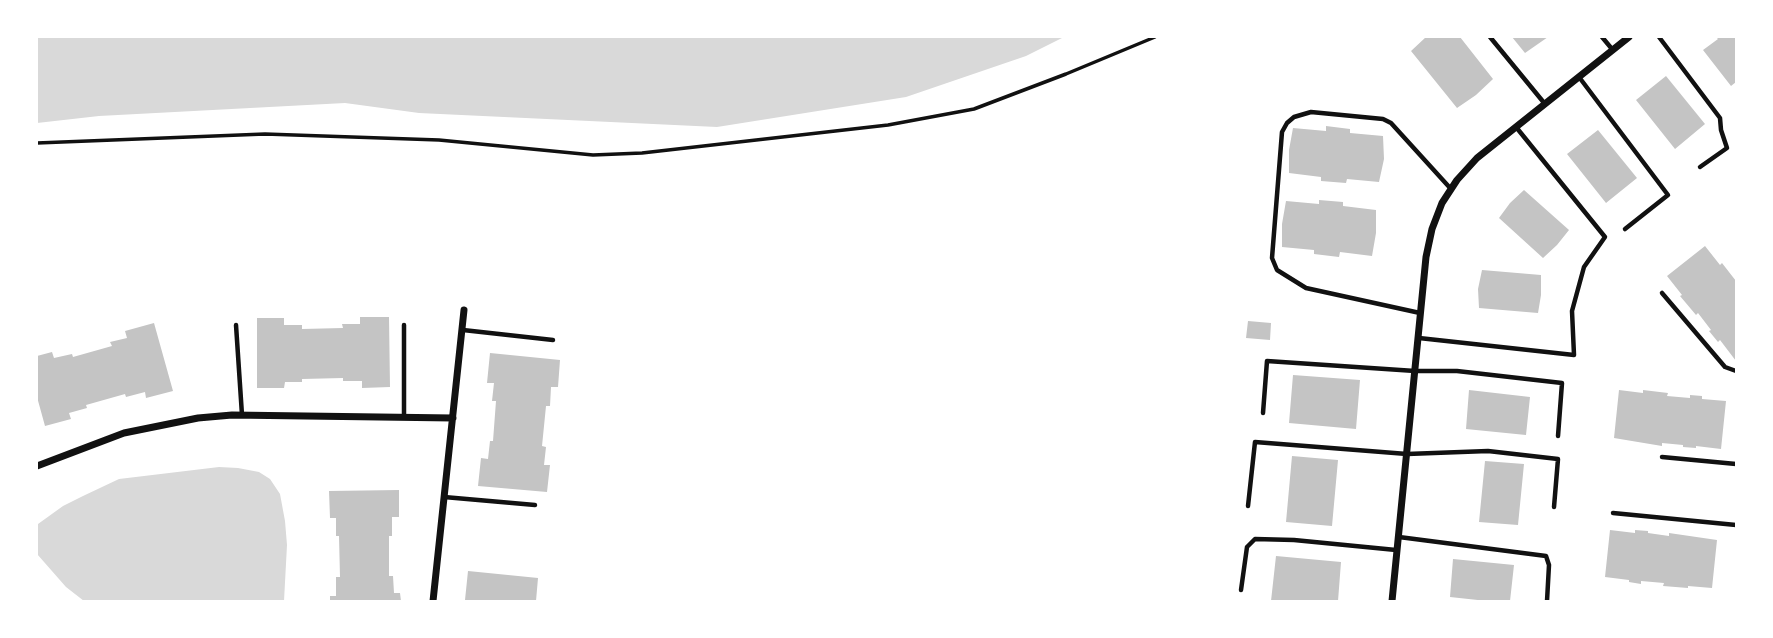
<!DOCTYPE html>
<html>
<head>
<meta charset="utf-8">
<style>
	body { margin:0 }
	#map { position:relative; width:1773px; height:638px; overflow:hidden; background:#fff; font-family:Cabin,sans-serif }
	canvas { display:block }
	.frame { position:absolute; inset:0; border:38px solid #fff; pointer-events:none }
</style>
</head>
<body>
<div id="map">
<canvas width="1773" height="638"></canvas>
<div class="frame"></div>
</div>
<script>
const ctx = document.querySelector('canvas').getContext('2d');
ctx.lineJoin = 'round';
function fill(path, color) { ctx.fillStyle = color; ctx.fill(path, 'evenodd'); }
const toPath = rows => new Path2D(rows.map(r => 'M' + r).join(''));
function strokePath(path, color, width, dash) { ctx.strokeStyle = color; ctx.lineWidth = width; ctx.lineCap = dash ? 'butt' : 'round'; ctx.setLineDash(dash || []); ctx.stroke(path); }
const water = toPath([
	[37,37,1064,37,1026,56,906,97,717,127,419,113,345,103,99,116,37,123],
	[219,467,238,468,259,472,270,479,280,494,285,521,287,545,284,601,84,601,66,587,37,554,38,524,63,506,83,496,119,479]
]);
const building = toPath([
	[1426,37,1460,37,1493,79,1476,95,1457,108,1411,51],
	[1512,37,1548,37,1525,53],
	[1716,37,1736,37,1736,82,1731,86,1703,50,1718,39],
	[1666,76,1705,124,1675,149,1636,100],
	[1326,126,1350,129,1350,133,1383,136,1384,159,1379,182,1347,179,1346,183,1321,181,1321,177,1289,173,1289,150,1293,128,1326,131],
	[1598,130,1637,178,1606,203,1567,154],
	[1524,190,1569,230,1557,245,1543,258,1499,218,1510,203],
	[1319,200,1343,202,1343,206,1376,210,1376,233,1372,256,1340,252,1339,257,1314,254,1314,250,1282,247,1282,224,1286,201,1319,204],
	[1705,246,1720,265,1722,263,1736,281,1736,361,1720,340,1718,342,1709,331,1711,330,1698,313,1696,315,1680,296,1682,295,1667,276],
	[1482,270,1541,275,1541,295,1538,313,1479,308,1478,289],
	[360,317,389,317,390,387,362,388,362,381,343,381,343,378,302,379,302,382,285,382,284,388,257,388,257,318,284,318,284,325,302,325,302,329,343,328,342,324,360,324],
	[1248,321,1271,323,1270,340,1246,338],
	[154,323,173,391,146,398,145,392,126,397,125,394,86,405,87,408,69,413,71,419,45,426,37,397,37,356,52,352,54,358,72,354,73,357,112,346,110,342,127,338,125,331],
	[490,353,560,360,558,387,551,387,550,406,546,406,542,446,546,447,544,465,550,465,547,492,478,486,481,458,488,459,490,441,493,441,496,401,492,401,494,383,487,383],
	[1293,375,1360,380,1356,429,1289,423],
	[1469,390,1530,397,1526,435,1466,429],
	[1619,390,1643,393,1643,390,1668,393,1667,396,1690,398,1690,395,1702,396,1702,399,1726,401,1721,449,1696,446,1696,448,1683,447,1683,445,1662,443,1662,446,1614,438],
	[1292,456,1338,460,1332,526,1286,522],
	[1485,461,1524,464,1518,525,1479,522],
	[399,490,399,517,392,517,392,536,389,536,389,576,393,576,394,593,400,593,401,601,330,601,330,596,336,596,336,577,340,577,339,536,336,536,336,518,330,518,329,491],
	[1610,530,1635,533,1635,530,1648,531,1648,533,1669,536,1669,533,1717,540,1712,588,1688,586,1688,588,1663,586,1664,583,1641,581,1641,584,1629,582,1629,580,1605,577],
	[1276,556,1341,562,1338,601,1271,601],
	[1453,559,1514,565,1510,601,1487,601,1450,597],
	[468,571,538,578,536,601,465,600]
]);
const path = toPath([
	[37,143,265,134,439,140,593,155,642,153,888,125,974,109,1066,74,1155,37]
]);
const service = toPath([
	[1490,37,1545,104],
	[1602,37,1612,49],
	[1659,37,1720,118,1721,130,1727,148,1700,167],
	[1579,77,1668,195,1625,229],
	[1662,293,1725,367,1736,371],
	[1420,313,1306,288,1277,270,1272,258,1282,132,1287,123,1294,117,1311,112,1383,119,1391,123,1451,189],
	[236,325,242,415],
	[463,330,553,340],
	[1419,338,1574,355,1572,311,1584,267,1605,237,1516,127],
	[1263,413,1267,361,1415,371,1457,371,1562,383,1558,436],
	[404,417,404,325],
	[1662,457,1736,464],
	[444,497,535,505],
	[1248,506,1255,442,1407,454,1488,451,1558,459,1554,507],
	[1613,513,1736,525],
	[1399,537,1546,556,1549,565,1547,601],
	[1241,590,1247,547,1255,539,1294,540,1396,550]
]);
const minor = toPath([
	[37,466,124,433,198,418,232,415,453,418],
	[433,601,464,310],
	[1392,601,1426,257,1432,229,1442,203,1457,180,1477,158,1629,37]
]);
fill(water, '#d9d9d9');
fill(building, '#c4c4c4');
strokePath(path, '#111', 3.5);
strokePath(service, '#111', 4.5);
strokePath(minor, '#111', 7);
</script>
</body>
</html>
